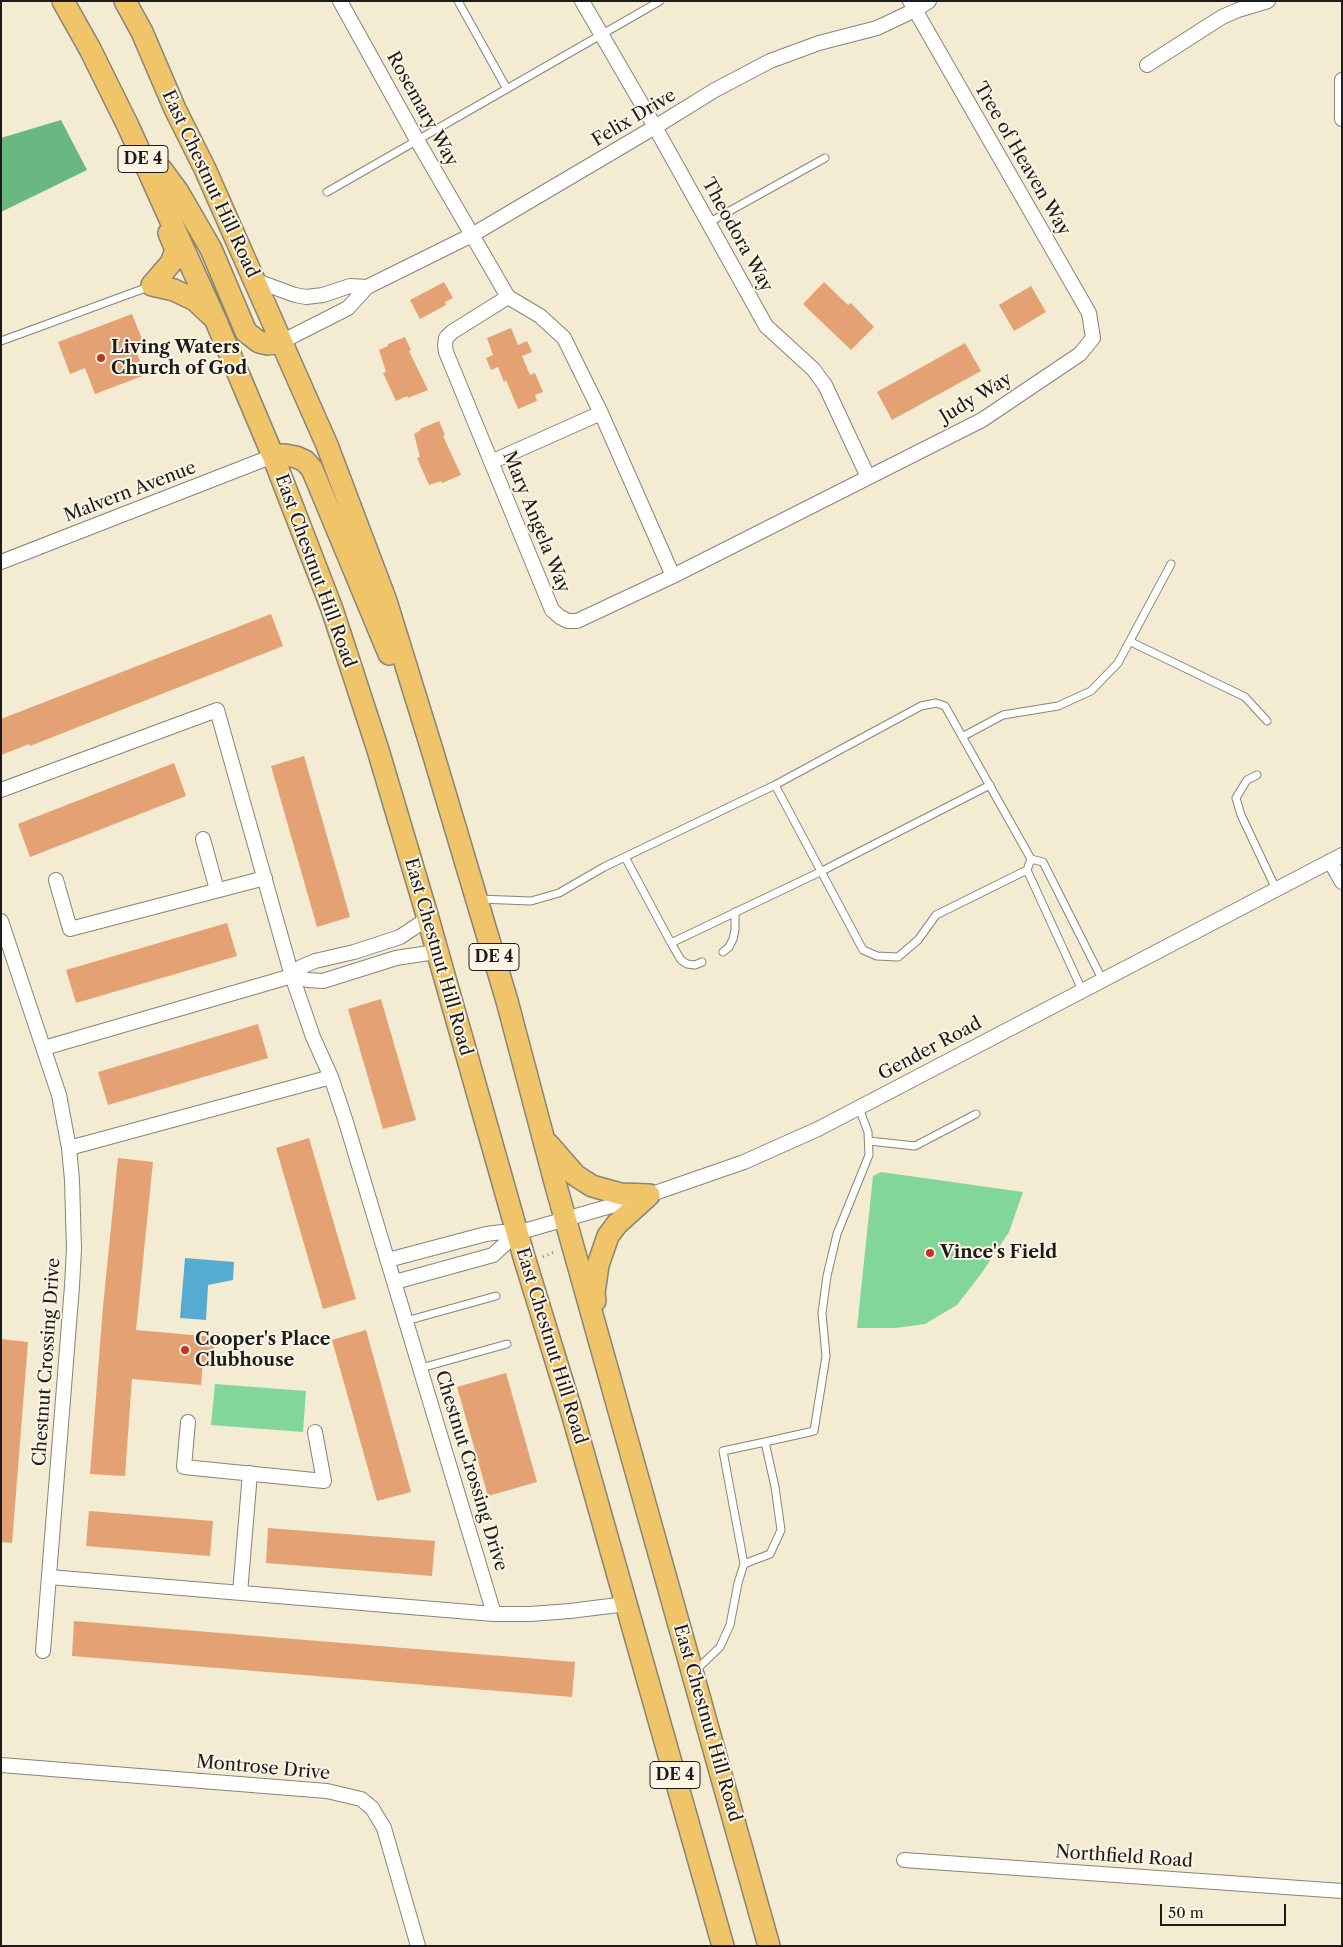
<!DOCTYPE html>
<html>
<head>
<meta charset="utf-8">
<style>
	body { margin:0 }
	#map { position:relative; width:1343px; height:1947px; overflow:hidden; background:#f3ebd2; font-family:"Libre Caslon Text",serif }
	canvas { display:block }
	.frame { position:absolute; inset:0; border:2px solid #1c1c1c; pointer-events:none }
	.scale { position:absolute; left:1160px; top:1904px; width:126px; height:22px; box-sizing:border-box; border:2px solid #1c1c1c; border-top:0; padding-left:6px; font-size:15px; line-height:18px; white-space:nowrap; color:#1c1c1c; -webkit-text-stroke:4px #fcf5e5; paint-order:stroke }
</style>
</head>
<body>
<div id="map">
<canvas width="1343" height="1947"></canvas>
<div class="frame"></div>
<div class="scale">50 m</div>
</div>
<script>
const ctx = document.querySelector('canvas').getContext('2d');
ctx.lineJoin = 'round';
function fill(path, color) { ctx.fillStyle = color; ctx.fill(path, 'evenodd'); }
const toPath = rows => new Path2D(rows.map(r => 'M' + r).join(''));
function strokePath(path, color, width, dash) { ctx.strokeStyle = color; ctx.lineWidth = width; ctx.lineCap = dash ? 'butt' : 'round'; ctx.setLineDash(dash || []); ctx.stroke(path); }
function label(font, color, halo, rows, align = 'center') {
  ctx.font = font + ' "Libre Caslon Text",serif'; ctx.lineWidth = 4; ctx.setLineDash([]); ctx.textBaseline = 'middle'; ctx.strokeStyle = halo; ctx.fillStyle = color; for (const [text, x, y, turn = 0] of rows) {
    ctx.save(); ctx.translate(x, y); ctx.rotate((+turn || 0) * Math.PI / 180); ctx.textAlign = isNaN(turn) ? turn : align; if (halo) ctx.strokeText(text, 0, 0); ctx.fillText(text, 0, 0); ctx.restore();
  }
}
const green = toPath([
	[881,1172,1023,1192,1009,1232,981,1274,957,1305,925,1324,895,1328,857,1328,873,1176],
	[215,1384,306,1391,303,1432,211,1425]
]);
const forest = toPath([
	[61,120,87,170,1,212,1,138]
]);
const water = toPath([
	[185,1258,234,1262,233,1280,208,1285,206,1320,180,1318]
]);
const building = toPath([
	[444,282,453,298,445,302,446,305,420,319,410,300],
	[824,282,848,305,851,303,874,327,851,350,803,304],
	[1031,286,1046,312,1014,331,999,305],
	[132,314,144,344,135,348,145,375,95,394,85,368,70,374,58,342],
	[511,328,518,345,527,341,532,352,522,356,530,375,535,373,543,392,535,395,537,401,518,409,506,380,504,382,498,367,491,370,486,358,493,355,487,338],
	[405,337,411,350,409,351,428,390,408,398,407,396,396,401,383,373,386,372,379,350,388,346,388,344],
	[965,343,981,371,892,420,877,392],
	[439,421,445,435,443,436,461,475,442,483,441,481,429,485,417,458,420,457,414,434,421,430,420,429],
	[271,614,283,646,30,746,29,744,1,755,1,719],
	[304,756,350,917,317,927,271,766],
	[174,763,186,796,30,857,18,824],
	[227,923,237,956,76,1003,66,970],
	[381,999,416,1120,383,1129,348,1009],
	[258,1024,268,1058,108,1105,98,1072],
	[309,1138,356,1299,323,1309,276,1148],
	[118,1158,153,1162,136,1330,215,1337,213,1363,203,1362,201,1385,132,1379,125,1476,90,1474,103,1306],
	[366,1330,411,1492,377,1501,332,1340],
	[1,1339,28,1342,12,1543,1,1542],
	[506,1373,537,1482,488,1496,457,1387],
	[89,1511,213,1521,210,1556,86,1546],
	[268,1528,435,1541,432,1576,266,1563],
	[74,1621,575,1662,572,1697,72,1656]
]);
const path = toPath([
	[543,1257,554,1252]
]);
const lane = toPath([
	[458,1,507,89],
	[327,192,660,1],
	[708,223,825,158],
	[1,341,151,286],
	[1131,642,1245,697,1267,721],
	[962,737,1003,715,1058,706,1091,691,1118,663,1171,564],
	[1257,775,1247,780,1236,798,1241,815,1276,889],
	[775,785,863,950,877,956,898,957,918,940,936,915,1027,870],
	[625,857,671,943,820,872,990,785],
	[478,899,531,901,559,893,604,867,775,785,921,706,936,703,945,706,1031,859],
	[671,943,681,960,687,964,695,965,702,962],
	[723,952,729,947,733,939,735,930,735,912],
	[1082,990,1027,870,1031,859,1043,862,1102,979],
	[869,1141,915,1146,976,1114],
	[406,1321,496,1296],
	[421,1368,507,1344],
	[744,1564,723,1451,765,1442],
	[695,1671,720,1647,730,1625,738,1583,744,1564,770,1554,781,1530,775,1487,765,1442,814,1431,826,1356,822,1313,827,1276,837,1234,869,1155,868,1132,859,1108]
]);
const street = toPath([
	[340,1,417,140,508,297],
	[582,1,655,127,766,326,813,369,825,385,868,477],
	[1147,65,1222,17,1238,10,1268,1],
	[1342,80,1342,119],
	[254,280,295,295,306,297,323,295,350,286,367,287],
	[508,297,452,332,446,338,445,345,446,352,552,610,560,617,568,621,577,621,673,576,982,420,1080,354,1093,338,1089,313,910,1],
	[508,297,540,316,564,338,601,413,673,576],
	[281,342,348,308,367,287,472,235,655,127,715,90,770,61,819,43,877,28,915,10,929,1],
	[491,462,601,413],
	[1,562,273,456],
	[1,790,217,710,292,976,313,1037,331,1077,345,1119,494,1614],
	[203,839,217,890],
	[1330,861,1342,882],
	[56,880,70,929,265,878],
	[1,921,59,1095,69,1148,72,1180,74,1249,72,1286,43,1651],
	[292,976,308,980,323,981,396,958,429,953,438,954],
	[44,1048,292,976,301,967,315,961,354,952,400,937,421,923,427,915],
	[69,1148,331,1077],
	[388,1260,486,1234,502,1232,517,1233,649,1195,744,1162,818,1129,1342,855],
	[395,1282,493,1255,517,1233],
	[188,1422,184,1467,324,1481,315,1432],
	[49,1577,494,1614,530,1614,570,1611,626,1604],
	[240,1593,250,1473],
	[1,1765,327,1791,361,1799,372,1808,384,1828,418,1946],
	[904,1860,1342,1891]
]);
const primary = toPath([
	[63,1,90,49,129,128,216,321,273,456,332,609,378,750,427,915,524,1257,572,1413,723,1946],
	[125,1,142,32,175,109,205,169,327,445,386,601,433,753,507,1001,556,1186,769,1946],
	[149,159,161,169,178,192,211,249,246,332,259,342,268,344,281,342],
	[169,233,176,250,171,263,152,285,174,290,195,300,211,315],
	[273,456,285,455,296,457,305,461,312,469,389,654],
	[548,1144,575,1175,592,1186,621,1194,649,1195],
	[595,1301,594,1293,598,1265,608,1236,617,1224,649,1195]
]);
const markers = [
	[101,358,5,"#c8321e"],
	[930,1253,5,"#c8321e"],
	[185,1350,5,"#c8321e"]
];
const shields = [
	[143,159,50],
	[494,957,50],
	[675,1775,50]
];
const shieldNames = [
	["DE 4",143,159],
	["DE 4",494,957],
	["DE 4",675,1775]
];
const streetNames = [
	["Rosemary Way",422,109,61],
	["Felix Drive",634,118,-31],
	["Tree of Heaven Way",1022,159,60],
	["East Chestnut Hill Road",210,184,65],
	["Theodora Way",737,235,61],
	["Judy Way",976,398,-31],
	["Malvern Avenue",130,492,-21],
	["Mary Angela Way",536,522,68],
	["East Chestnut Hill Road",315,571,70],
	["East Chestnut Hill Road",438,957,74],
	["Gender Road",930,1049,-28],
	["East Chestnut Hill Road",551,1346,73],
	["Chestnut Crossing Drive",47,1362,-86],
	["Chestnut Crossing Drive",471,1471,73],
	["East Chestnut Hill Road",707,1723,74],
	["Montrose Drive",263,1768,5],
	["Northfield Road",1124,1857,4]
];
const poiNames = [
	["Living Waters",111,348],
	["Church of God",111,369],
	["Vince's Field",940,1253],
	["Cooper's Place",195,1340],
	["Clubhouse",195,1361]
];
fill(green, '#82d699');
fill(forest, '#69b781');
fill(water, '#55abd1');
fill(building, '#e4a274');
strokePath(lane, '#888477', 9);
strokePath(street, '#888477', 16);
strokePath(primary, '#888477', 24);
strokePath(path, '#888477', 3, [1, 4]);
strokePath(lane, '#fff', 7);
strokePath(street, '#fff', 14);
strokePath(primary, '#f0c469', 21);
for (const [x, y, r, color] of markers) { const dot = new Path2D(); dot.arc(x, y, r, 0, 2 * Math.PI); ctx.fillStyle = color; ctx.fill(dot); strokePath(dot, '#fcf5e5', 2); }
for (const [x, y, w] of shields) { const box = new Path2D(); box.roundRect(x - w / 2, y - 13.5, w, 27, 4); ctx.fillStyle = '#fcf5e5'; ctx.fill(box); strokePath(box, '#1c1c1c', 1); }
label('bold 16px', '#1c1c1c', null, shieldNames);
label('18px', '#1c1c1c', '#fcf5e5', streetNames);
label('bold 18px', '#1c1c1c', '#fcf5e5', poiNames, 'left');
</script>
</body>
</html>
